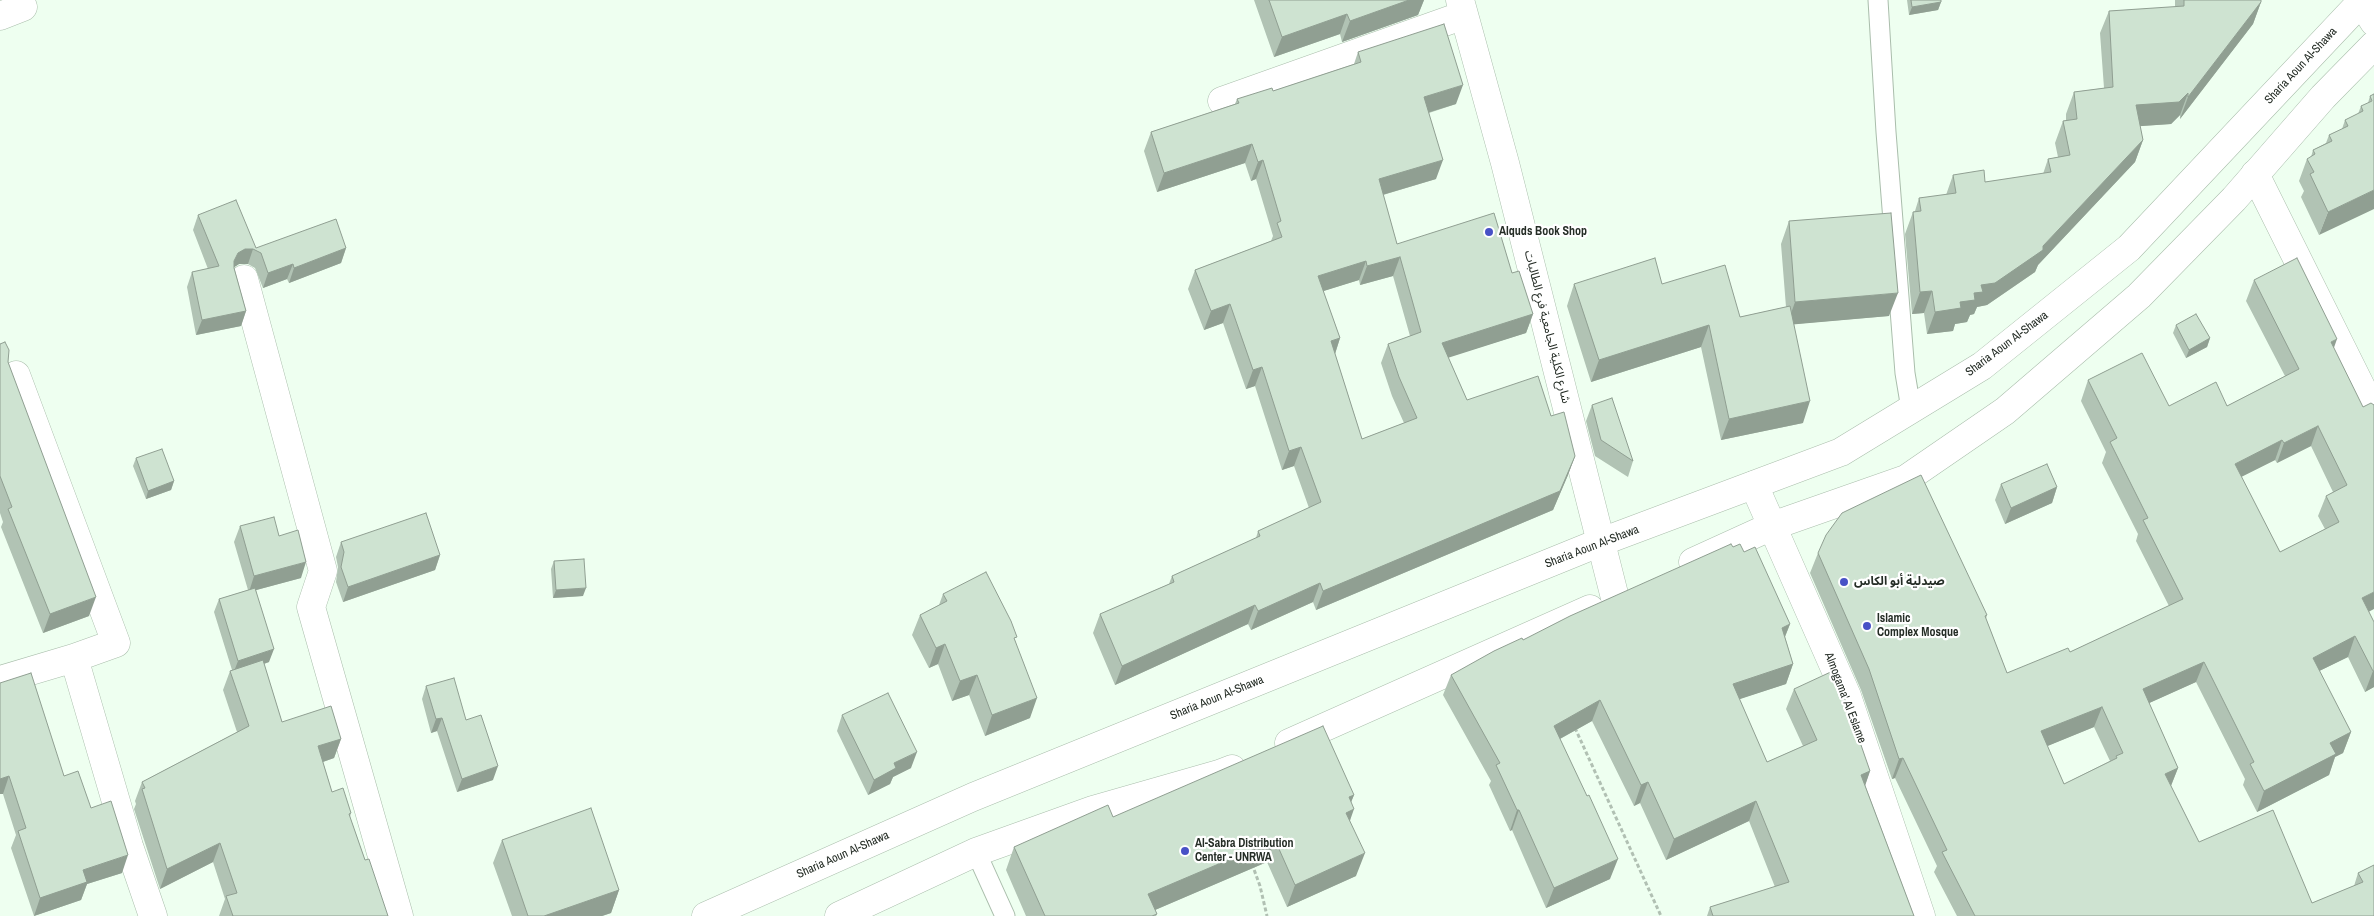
<!DOCTYPE html>
<html>
<head>
<meta charset="utf-8">
<style>
	body { margin:0 }
	canvas { display:block; background:#eefff0 }
</style>
</head>
<body>
<canvas width="2374" height="916"></canvas>
<script>
const ctx = document.querySelector('canvas').getContext('2d');
ctx.lineJoin = 'round';
const toPath = rows => new Path2D(rows.map(r => 'M' + r).join(''));
function strokePath(path, color, width, dash) { ctx.strokeStyle = color; ctx.lineWidth = width; ctx.lineCap = dash ? 'butt' : 'round'; ctx.setLineDash(dash || []); ctx.stroke(path); }
function fill(path, color) { ctx.fillStyle = color; ctx.fill(path, 'evenodd'); }
function label(font, color, halo, rows, align = 'center') {
  ctx.font = font + ' "Archivo Narrow","Noto Sans Arabic",sans-serif'; ctx.lineWidth = 4.5; ctx.setLineDash([]); ctx.textBaseline = 'middle'; ctx.strokeStyle = halo; ctx.fillStyle = color; for (const [text, x, y, turn = 0] of rows) {
    ctx.save(); ctx.translate(x, y); ctx.rotate((+turn || 0) * Math.PI / 180); ctx.textAlign = isNaN(turn) ? turn : align; if (halo) ctx.strokeText(text, 0, 0); ctx.fillText(text, 0, 0); ctx.restore();
  }
}
const path = toPath([
	[1575,728,1661,916],
	[1252,864,1260,886,1267,916]
]);
const service = toPath([
	[1878,0,1886,132,1905,373,1911,409],
	[976,852,1005,916]
]);
const minor = toPath([
	[1460,0,1505,163,1615,598],
	[2360,0,2374,22],
	[0,16,23,7,20,0],
	[1222,101,1464,15],
	[2255,174,2374,413],
	[244,279,323,571,311,607,399,916],
	[1754,485,1847,696,1921,916],
	[74,658,129,846,153,916],
	[0,680,74,658,116,643,16,375]
]);
const secondary = toPath([
	[1693,562,1772,526,1906,479,2005,411,2139,296,2234,199,2323,97,2374,45],
	[1289,743,1590,609],
	[706,916,973,797,1601,542,1841,452,1982,366,2129,248,2363,0],
	[839,916,976,852,1093,810,1219,774,1232,769]
]);
const wall = toPath([
	[1254,0,1424,0,1418,15,1342,42,1340,34,1274,57],
	[1907,0,1941,0,1941,2,1938,10,1909,15],
	[2175,0,2261,0,2261,2,2253,24,2180,119,2180,115,2171,124,2140,126,2143,140,2135,162,2038,265,2035,272,1987,305,1977,307,1974,314,1970,315,1967,322,1955,324,1953,331,1927,334,1924,313,1912,314,1905,234,1913,212,1915,211,1919,198,1946,195,1953,175,1985,182,2043,174,2048,159,2058,157,2055,143,2063,121,2066,120,2066,114,2074,92,2104,88,2100,33,2109,11,2175,7],
	[1358,52,1456,104,1429,113,1436,179,1383,195,1397,244,1512,273,1533,314,1526,333,1448,357,1467,400,1551,416,1575,456,1568,475,1553,510,1316,610,1313,602,1251,630,1248,624,1115,685,1093,633,1100,614,1169,584,1172,576,1256,538,1258,531,1309,508,1294,466,1282,470,1255,386,1246,389,1223,323,1204,330,1188,289,1195,270,1271,241,1273,236,1256,179,1251,181,1245,163,1157,192,1144,151,1151,132,1235,104,1237,99,1273,91,1354,64],
	[1393,276,1410,336,1388,344,1381,363,1392,396,1404,423,1362,439,1335,354,1340,338,1323,291,1359,280,1360,285],
	[2374,94,2319,235,2301,197,2304,191,2299,181,2307,159,2311,157,2313,150,2326,143,2329,135,2342,129,2345,120,2358,114,2361,106,2368,103,2370,96],
	[198,215,256,248,346,248,341,263,289,283,287,279,263,288,255,268,248,264,239,264,234,267,246,311,241,326,196,335,187,287,192,272,208,269,193,230],
	[1789,221,1889,316,1794,324,1803,423,1721,440,1701,347,1591,382,1567,306,1574,284,1740,317,1786,307,1781,244],
	[2254,280,2334,349,2369,612,2374,687,2365,692,2348,657,2319,671,2351,732,2343,753,2335,757,2329,775,2257,812,2243,785,2245,779,2196,682,2149,703,2178,768,2171,786,2199,842,2312,903,2354,886,2358,873,2374,865,2374,916,1957,916,1934,872,1937,866,1895,778,1892,779,1861,690,1810,573,1818,553,1987,615,1986,619,2007,673,2070,652,2169,606,2136,541,2138,534,2102,463,2106,452,2081,401,2088,380,2169,406,2227,406,2285,376,2246,301],
	[2311,446,2333,492,2326,496,2318,516,2325,529,2280,552,2241,477,2275,460,2277,463],
	[2094,727,2110,761,2064,784,2047,746],
	[2176,325,2210,338,2207,347,2186,358,2173,333],
	[0,344,8,362,89,616,43,633,1,527,3,522,0,513],
	[1592,405,1633,461,1628,477,1595,456,1586,421],
	[136,458,174,481,171,490,146,499,133,466],
	[2001,484,2057,487,2052,503,2005,524,1995,500],
	[240,526,279,536,301,578,256,590,269,662,264,664,282,722,341,739,334,758,323,762,332,792,351,813,350,817,365,860,388,916,219,916,225,899,213,862,160,889,134,809,136,804,135,801,142,782,237,732,223,690,230,671,232,670,214,612,219,599,248,590,234,542],
	[341,542,440,555,435,570,343,602,336,582,338,567,336,557],
	[1733,547,1744,552,1790,624,1785,637,1793,664,1786,684,1739,699,1767,762,1803,746,1786,709,1794,689,1870,771,1865,785,1914,916,1707,916,1710,907,1775,887,1749,821,1666,860,1640,803,1634,806,1592,721,1560,739,1610,879,1546,908,1512,830,1510,831,1489,785,1491,781,1443,695,1451,675,1523,640],
	[554,561,583,596,553,598,551,569],
	[943,594,1015,640,1030,718,985,736,969,695,952,701,938,664,929,668,912,635,920,615,939,605],
	[0,683,64,776,91,808,122,873,87,884,81,900,34,916,11,848,16,835,3,794,0,794],
	[426,686,466,720,493,780,457,792,437,731,431,733,422,699],
	[842,715,911,768,893,777,890,784,868,795,837,731],
	[1354,795,1351,802,1350,822,1356,876,1287,907,1267,862,1155,910,1157,914,1156,916,1026,916,1006,870,1014,847,1113,817],
	[502,840,619,890,611,913,602,916,512,916,493,863]
]);
const shadedWall = toPath([
	[1409,0,1424,0,1418,15,1342,42,1350,21],
	[1941,2,1938,10,1909,15,1912,7],
	[2261,2,2253,24,2180,119,2188,97],
	[1347,14,1340,34,1274,57,1282,37],
	[1463,85,1456,104,1417,116,1424,97],
	[2188,93,2180,115,2171,124,2128,127,2136,105],
	[2143,140,2135,162,2038,265,2035,272,1987,305,1977,307,1974,314,1970,315,1967,322,1955,324,1953,331,1927,334,1935,312,1960,302,1981,285,2043,246],
	[1252,144,1245,163,1157,192,1164,173],
	[1263,160,1256,179,1251,181,1258,162],
	[1443,160,1436,179,1372,198,1379,179],
	[2374,190,2374,209,2319,235,2328,212],
	[346,248,341,263,289,283,294,268],
	[245,249,253,249,248,264,239,264,233,268,234,261,238,253],
	[1400,257,1393,276,1360,285,1367,266],
	[1366,261,1359,280,1311,295,1318,276],
	[293,264,287,279,263,288,268,273],
	[1932,291,1924,313,1912,314,1920,292],
	[1898,293,1889,316,1787,325,1795,302],
	[1230,304,1223,323,1204,330,1211,311],
	[246,311,241,326,196,335,202,320],
	[1533,314,1526,333,1435,362,1442,343],
	[1709,325,1701,347,1591,382,1599,360],
	[1340,338,1334,357,1331,341],
	[2210,338,2207,347,2186,358,2189,350],
	[2337,339,2330,359,2331,342],
	[1262,367,1255,386,1246,389,1253,370],
	[1810,401,1803,423,1721,440,1729,419],
	[2318,426,2311,446,2277,463,2284,443],
	[2282,440,2275,460,2227,484,2235,464],
	[1301,447,1294,466,1282,470,1289,451],
	[1575,456,1568,475,1553,510,1316,610,1323,591],
	[174,481,171,490,146,499,148,491],
	[2057,487,2052,503,2005,524,2011,508],
	[440,555,435,570,343,602,348,587],
	[306,562,301,578,249,592,254,576],
	[1320,583,1313,602,1251,630,1258,611],
	[586,588,583,596,553,598,556,590],
	[2374,592,2374,609,2355,619,2362,598],
	[96,597,89,616,43,633,50,614],
	[1255,605,1248,624,1115,685,1122,666],
	[1790,624,1782,644,1782,628],
	[2355,636,2348,657,2305,678,2313,658],
	[945,644,938,664,929,668,936,648],
	[274,649,269,662,233,674,238,661],
	[2204,662,2196,682,2136,709,2143,689],
	[1793,664,1786,684,1725,704,1733,684],
	[2373,671,2374,671,2374,687,2365,692],
	[977,675,969,695,952,701,960,681],
	[1037,698,1030,718,985,736,992,715],
	[1600,700,1592,721,1547,746,1554,726],
	[2102,707,2094,727,2033,752,2041,731],
	[442,718,437,731,431,733,436,719],
	[2351,732,2343,753,2335,757,2329,775,2257,812,2264,791,2330,743],
	[341,739,334,758,311,766,318,746],
	[917,752,911,768,893,777,890,784,868,795,874,780,894,763],
	[1903,758,1895,778,1892,779,1899,759],
	[498,766,493,780,457,792,462,779],
	[2178,768,2170,788,2165,774],
	[1870,771,1863,792,1861,775],
	[9,776,3,794,0,794,0,779],
	[1648,782,1640,803,1634,806,1641,785],
	[1354,795,1347,812,1354,809,1346,832,1337,836,1349,797],
	[1756,801,1749,821,1666,860,1674,839],
	[1517,810,1519,810,1512,830,1510,831],
	[1275,840,1267,862,1141,916,1148,894],
	[220,843,213,862,160,889,167,869],
	[1365,853,1356,876,1287,907,1295,885],
	[128,855,122,873,87,884,81,900,34,916,40,898,83,870],
	[1618,859,1610,879,1546,908,1554,888],
	[619,890,611,913,602,916,544,916]
]);
const building = toPath([
	[1269,0,1409,0,1350,21,1347,14,1282,37,1269,0],
	[1911,0,1941,0,1941,2,1912,7,1911,0],
	[2184,0,2261,0,2261,2,2188,97,2188,93,2179,102,2136,105,2143,140,2043,246,2043,250,1995,283,1981,285,1983,292,1974,293,1975,300,1960,302,1961,308,1935,312,1932,291,1920,292,1913,212,1921,211,1919,198,1956,193,1953,175,1984,170,1985,182,2051,172,2048,159,2070,155,2063,121,2077,119,2074,92,2113,87,2109,11,2184,6,2184,0],
	[1444,24,1463,85,1424,97,1443,160,1379,179,1397,244,1494,213,1512,273,1519,271,1533,314,1442,343,1467,400,1538,376,1551,416,1564,412,1575,456,1560,491,1323,591,1320,583,1258,611,1255,605,1122,666,1100,614,1174,582,1172,576,1260,536,1258,531,1321,502,1301,447,1289,451,1262,367,1253,370,1230,304,1211,311,1195,270,1282,237,1277,223,1281,221,1263,160,1258,162,1252,144,1164,173,1151,132,1239,103,1237,99,1272,88,1273,91,1361,62,1358,52,1444,24],
	[1400,257,1421,332,1388,344,1399,377,1417,418,1362,439,1331,341,1340,338,1318,276,1366,261,1367,266,1400,257],
	[2374,94,2374,190,2328,212,2310,174,2314,172,2307,159,2315,154,2313,150,2332,141,2329,135,2348,126,2345,120,2363,111,2361,106,2372,101,2370,96,2374,94],
	[236,200,256,248,336,219,346,248,294,268,293,264,268,273,261,253,253,249,245,249,238,253,234,261,234,268,246,311,202,320,192,272,219,266,198,215,236,200],
	[1891,213,1898,293,1795,302,1789,221,1891,213],
	[1655,258,1662,284,1725,265,1740,317,1790,306,1810,401,1729,419,1709,325,1599,360,1574,284,1655,258],
	[2297,258,2337,339,2331,342,2363,407,2371,403,2374,405,2374,592,2362,598,2374,622,2374,671,2373,671,2355,636,2313,658,2351,732,2330,743,2336,754,2264,791,2250,764,2254,762,2204,662,2143,689,2178,768,2165,774,2199,842,2273,810,2312,903,2363,882,2358,873,2374,865,2374,916,1975,916,1942,852,1947,850,1903,758,1899,759,1869,669,1818,553,1826,535,1842,513,1921,475,1987,615,1985,616,2007,673,2068,648,2070,652,2183,599,2143,520,2148,518,2110,442,2117,438,2088,380,2142,353,2169,406,2216,382,2227,406,2299,369,2254,280,2297,258],
	[2318,426,2347,485,2326,496,2339,522,2280,552,2235,464,2282,440,2284,443,2318,426],
	[2102,707,2123,753,2116,756,2117,758,2064,784,2041,731,2102,707],
	[2196,314,2210,338,2189,350,2176,325,2196,314],
	[5,342,9,350,8,362,96,597,50,614,8,509,12,507,0,476,0,344,5,342],
	[1612,398,1633,461,1601,440,1592,405,1612,398],
	[162,449,174,481,148,491,136,458,162,449],
	[2047,464,2057,487,2011,508,2001,484,2047,464],
	[426,513,440,555,348,587,341,567,344,552,341,542,426,513],
	[274,517,279,536,298,530,306,562,254,576,240,526,274,517],
	[1731,544,1733,547,1740,544,1744,552,1755,547,1790,624,1782,628,1793,664,1733,684,1767,762,1817,740,1794,689,1835,670,1870,771,1861,775,1914,916,1713,916,1710,907,1789,882,1756,801,1674,839,1648,782,1641,785,1600,700,1554,726,1587,796,1589,795,1618,859,1554,888,1519,810,1517,810,1496,765,1500,763,1451,675,1494,651,1522,638,1523,640,1570,616,1731,544],
	[584,559,586,588,556,590,554,561,584,559],
	[986,572,1011,621,1017,637,1014,638,1037,698,992,715,977,675,960,681,945,644,936,648,920,615,947,601,943,594,986,572],
	[255,588,274,649,238,661,219,599,255,588],
	[263,660,282,722,331,706,341,739,318,746,332,792,343,788,351,813,349,814,365,860,369,859,388,916,232,916,233,916,226,896,237,893,220,843,167,869,142,789,145,788,142,782,249,726,230,671,263,660],
	[31,673,64,776,78,771,91,808,111,801,128,855,83,870,87,882,40,898,18,831,26,828,9,776,0,779,0,683,31,673],
	[454,678,466,720,481,715,498,766,462,779,442,718,436,719,426,686,454,678],
	[888,693,917,752,894,763,896,768,874,780,842,715,888,693],
	[1323,726,1354,795,1349,797,1354,809,1346,813,1365,853,1295,885,1275,840,1148,894,1157,914,1152,916,1045,916,1014,847,1108,805,1113,817,1323,726],
	[591,808,619,890,544,916,528,916,502,840,591,808]
]);
const markers = [
	[1489,232,5,"#4851c6"],
	[1844,582,5,"#4851c6"],
	[1867,626,5,"#4851c6"],
	[1185,851,5,"#4851c6"]
];
const streetNames = [
	["Sharia Aoun Al-Shawa",2301,66,-47],
	["شارع الكلية الجامعية فرع الطالبات",1547,327,76],
	["Sharia Aoun Al-Shawa",2007,344,-37],
	["Sharia Aoun Al-Shawa",1592,547,-21],
	["Sharia Aoun Al-Shawa",1217,698,-22],
	["Almogama' Al Eslame",1845,698,69],
	["Sharia Aoun Al-Shawa",843,855,-24]
];
const poiNames = [
	["Alquds Book Shop",1499,232],
	["صيدلية أبو الكاس",1854,582],
	["Islamic",1877,619],
	["Complex Mosque",1877,633],
	["Al-Sabra Distribution",1195,844],
	["Center - UNRWA",1195,858]
];
strokePath(service, '#aabeac', 21);
strokePath(minor, '#aabeac', 29);
strokePath(secondary, '#aabeac', 29);
strokePath(path, '#b1c0b3', 3, [4, 2.5]);
strokePath(service, '#fff', 19);
strokePath(minor, '#fff', 28);
strokePath(secondary, '#fff', 28);
fill(wall, '#b1c3b4');
fill(shadedWall, '#909f92');
fill(building, '#cee3d1');
strokePath(building, '#909f92', 1);
for (const [x, y, r, color] of markers) { const dot = new Path2D(); dot.arc(x, y, r, 0, 2 * Math.PI); ctx.fillStyle = color; ctx.fill(dot); strokePath(dot, '#fff', 2); }
label('12px', '#252d26', '#fff', streetNames);
label('bold 12px', '#252d26', '#fff', poiNames, 'left');
</script>
</body>
</html>
